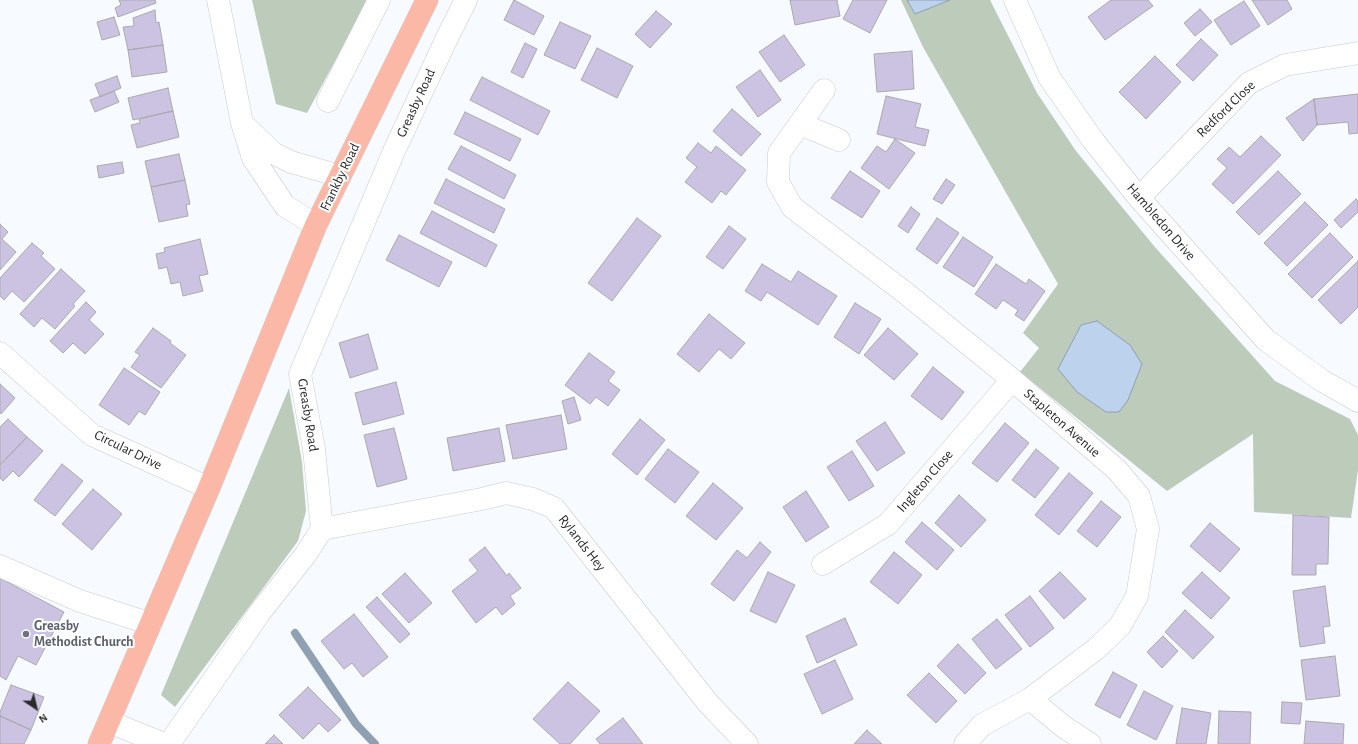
<!DOCTYPE html>
<html>
<head>
<meta charset="utf-8">
<style>
	body { margin:0 }
	#map { position:relative; width:1358px; height:744px; overflow:hidden; background:#f7fafe; font-family:"Alegreya Sans",sans-serif }
	canvas { display:block }
	.north { position:absolute; left:16px; top:688px; width:40px; height:40px; -webkit-text-stroke:3px #fff; paint-order:stroke; rotate:145deg; font-size:11px; font-weight:700; line-height:16px; text-align:center; color:#292a2b }
	.north::after { content:''; display:block; margin:auto; width:14px; height:18px; background:#292a2b; clip-path:polygon(50% 0,100% 100%,50% 72%,0 100%) }
</style>
</head>
<body>
<div id="map">
<canvas width="1358" height="744"></canvas>
<div class="north">N</div>
</div>
<script>
const ctx = document.querySelector('canvas').getContext('2d');
ctx.lineJoin = 'round';
function fill(path, color) { ctx.fillStyle = color; ctx.fill(path, 'evenodd'); }
const toPath = rows => new Path2D(rows.map(r => 'M' + r).join(''));
function strokePath(path, color, width, dash) { ctx.strokeStyle = color; ctx.lineWidth = width; ctx.lineCap = dash ? 'butt' : 'round'; ctx.setLineDash(dash || []); ctx.stroke(path); }
function label(font, color, halo, rows, align = 'center') {
  ctx.font = font + ' "Alegreya Sans",sans-serif'; ctx.lineWidth = 4; ctx.setLineDash([]); ctx.textBaseline = 'middle'; ctx.strokeStyle = halo; ctx.fillStyle = color; for (const [text, x, y, turn = 0] of rows) {
    ctx.save(); ctx.translate(x, y); ctx.rotate((+turn || 0) * Math.PI / 180); ctx.textAlign = isNaN(turn) ? turn : align; if (halo) ctx.strokeText(text, 0, 0); ctx.fillText(text, 0, 0); ctx.restore();
  }
}
const green = toPath([
	[252,0,368,0,307,113,276,104],
	[901,0,990,0,1037,93,1076,151,1154,246,1275,381,1350,419,1358,435,1358,470,1351,518,1254,512,1253,434,1167,491,1020,372,1039,348,1023,333,1058,284,923,47],
	[289,388,302,462,306,511,298,541,175,707,161,695]
]);
const water = toPath([
	[907,0,950,0,915,14,907,0],
	[1097,321,1130,345,1142,364,1128,400,1119,412,1106,412,1077,392,1058,369,1081,325,1097,321]
]);
const stream = toPath([
	[295,633,356,724,375,744]
]);
const building = toPath([
	[119,0,155,0,156,3,118,17,115,8,121,5,119,0],
	[514,0,544,16,534,35,504,20,514,0],
	[790,0,837,0,840,16,795,25,790,0],
	[853,0,887,0,870,33,843,19,853,0],
	[1111,0,1148,0,1153,6,1105,40,1088,17,1111,0],
	[1252,0,1287,0,1292,9,1268,25,1252,0],
	[1244,1,1260,26,1231,45,1214,20,1244,1],
	[1200,9,1212,22,1195,36,1184,23,1200,9],
	[155,10,156,23,159,22,163,45,128,50,123,27,134,26,133,18,155,10],
	[656,11,672,24,650,48,635,34,656,11],
	[114,17,120,35,102,40,97,22,114,17],
	[560,22,591,36,575,69,544,55,560,22],
	[784,35,805,65,780,82,759,52,784,35],
	[1201,39,1218,55,1193,81,1176,65,1201,39],
	[525,43,537,49,523,78,511,72,525,43],
	[163,45,167,72,132,77,128,50,163,45],
	[597,48,633,66,617,98,581,80,597,48],
	[912,51,914,89,877,92,874,54,912,51],
	[1155,56,1181,82,1146,119,1119,92,1155,56],
	[760,70,781,100,758,117,736,87,760,70],
	[117,76,121,88,100,97,95,84,117,76],
	[482,77,550,111,538,135,470,100,482,77],
	[168,88,173,111,133,120,128,98,168,88],
	[114,91,119,102,95,112,90,100,114,91],
	[1358,94,1358,133,1349,134,1348,122,1317,125,1314,99,1358,94],
	[886,96,921,104,915,127,929,130,925,146,877,134,886,96],
	[1314,99,1317,125,1303,141,1286,118,1314,99],
	[732,109,761,134,741,156,713,131,732,109],
	[173,111,179,137,137,148,131,125,140,123,139,119,173,111],
	[465,112,521,139,510,161,454,134,465,112],
	[1261,136,1281,155,1233,204,1212,184,1227,168,1217,159,1229,147,1240,157,1261,136],
	[895,139,915,153,889,189,861,168,877,146,886,152,895,139],
	[698,143,711,153,716,146,746,170,726,195,721,191,712,203,685,182,697,167,686,158,698,143],
	[461,146,516,175,504,199,448,169,461,146],
	[179,154,185,180,151,187,145,161,179,154],
	[122,162,124,173,99,178,97,166,122,162],
	[850,171,880,191,862,218,831,198,850,171],
	[1278,171,1301,194,1259,235,1236,212,1278,171],
	[446,179,505,209,494,233,434,203,446,179],
	[946,179,955,185,942,204,933,199,946,179],
	[185,180,190,204,186,205,188,216,159,222,151,187,185,180],
	[1356,199,1358,201,1358,212,1341,228,1334,220,1356,199],
	[1305,202,1328,225,1287,266,1264,243,1305,202],
	[911,207,920,214,908,233,898,226,911,207],
	[432,211,497,245,486,267,420,233,432,211],
	[637,218,661,236,612,301,588,283,637,218],
	[937,218,959,233,937,264,916,249,937,218],
	[0,224,8,232,2,239,16,252,0,270,0,224],
	[729,226,746,239,723,269,706,257,729,226],
	[1330,233,1353,257,1312,298,1288,274,1330,233],
	[399,235,452,262,439,287,386,260,399,235],
	[963,237,993,257,974,287,943,267,963,237],
	[200,239,208,274,199,276,203,291,183,296,180,282,171,284,167,267,159,269,156,254,165,252,164,248,200,239],
	[32,243,44,253,41,256,55,269,24,302,12,291,4,300,0,296,0,278,32,243],
	[1358,261,1358,307,1341,324,1318,300,1358,261],
	[762,264,791,282,798,271,837,296,818,325,767,292,761,301,745,291,762,264],
	[996,264,1026,284,1029,279,1045,291,1024,321,1015,315,1018,310,1003,300,996,309,975,294,996,264],
	[61,269,85,291,73,304,75,306,55,329,42,318,34,327,20,314,61,269],
	[86,302,96,312,89,320,104,334,85,354,73,343,63,353,50,341,86,302],
	[855,303,881,319,859,354,834,337,855,303],
	[709,314,745,343,731,359,719,349,699,372,677,354,709,314],
	[153,328,171,341,170,343,186,355,161,388,131,367,140,355,135,352,153,328],
	[888,328,918,354,894,380,864,355,888,328],
	[368,334,378,369,350,378,339,343,368,334],
	[589,353,615,372,608,381,620,390,608,406,596,397,590,404,565,385,589,353],
	[933,367,964,392,942,420,911,396,933,367],
	[124,368,160,392,145,415,139,411,129,425,99,405,124,368],
	[396,382,404,414,363,425,355,393,396,382],
	[0,384,15,398,1,414,0,412,0,384],
	[574,397,581,420,568,424,562,401,574,397],
	[561,415,567,449,513,459,506,425,561,415],
	[8,419,27,437,0,465,0,427,8,419],
	[640,419,665,440,637,475,612,454,640,419],
	[885,422,905,453,877,471,856,441,885,422],
	[1005,423,1029,443,997,482,972,463,1005,423],
	[394,428,407,479,377,487,364,435,394,428],
	[499,428,505,461,453,471,447,438,499,428],
	[27,437,43,451,19,477,13,471,3,481,0,478,0,465,27,437],
	[668,449,699,472,675,503,645,479,668,449],
	[1036,449,1059,468,1035,498,1012,480,1036,449],
	[852,451,874,486,849,501,827,467,852,451],
	[62,464,83,481,55,516,34,500,62,464],
	[1069,473,1093,493,1059,535,1035,515,1069,473],
	[713,483,743,508,716,540,686,516,713,483],
	[93,489,122,514,92,550,62,524,93,489],
	[806,491,829,527,806,542,783,507,806,491],
	[959,495,986,520,961,547,935,523,959,495],
	[1101,501,1121,517,1097,547,1077,531,1101,501],
	[1293,515,1329,517,1328,564,1316,564,1316,575,1292,575,1293,515],
	[922,522,954,550,937,570,905,542,922,522],
	[1210,523,1240,549,1220,572,1190,546,1210,523],
	[760,542,771,552,734,601,711,584,737,550,747,558,760,542],
	[485,547,507,576,509,573,521,588,510,596,515,604,502,615,496,607,476,623,452,591,478,571,469,560,485,547],
	[894,552,922,575,898,604,870,582,894,552],
	[768,572,795,585,776,623,750,611,768,572],
	[1060,572,1086,599,1064,619,1039,591,1060,572],
	[1202,572,1230,598,1211,619,1182,593,1202,572],
	[405,573,432,603,409,623,382,594,405,573],
	[0,578,64,612,36,665,18,656,6,680,0,676,0,578],
	[1325,586,1330,626,1323,627,1325,643,1300,647,1293,591,1325,586],
	[1030,596,1054,628,1030,647,1005,615,1030,596],
	[377,597,410,634,400,643,366,607,377,597],
	[1185,610,1214,637,1193,659,1165,632,1185,610],
	[354,614,388,657,363,677,352,663,344,669,321,641,354,614],
	[845,618,857,645,817,663,806,636,845,618],
	[997,619,1022,649,996,669,972,639,997,619],
	[1163,636,1178,651,1162,668,1147,652,1163,636],
	[958,644,986,673,965,694,937,666,958,644],
	[1335,656,1340,696,1306,700,1301,660,1335,656],
	[835,660,853,699,822,714,804,674,835,660],
	[1113,672,1137,685,1120,718,1095,705,1113,672],
	[929,673,957,701,936,723,907,695,929,673],
	[568,682,600,711,570,744,560,744,533,719,568,682],
	[11,685,44,697,31,730,0,716,0,712,11,685],
	[308,687,341,720,328,732,319,723,303,739,279,715,308,687],
	[1144,691,1173,706,1156,740,1127,725,1144,691],
	[1282,702,1302,703,1300,724,1281,723,1282,702],
	[1182,708,1211,713,1206,744,1176,744,1182,708],
	[1219,711,1251,712,1250,744,1218,744,1219,711],
	[0,716,31,730,24,744,0,744,0,716],
	[623,718,643,744,600,744,596,739,623,718],
	[1306,721,1344,724,1343,744,1304,744,1306,721],
	[867,730,882,744,854,744,867,730],
	[274,735,283,744,265,744,274,735]
]);
const minor = toPath([
	[218,0,242,123,253,158,285,206,316,225],
	[1015,0,1049,77,1092,139,1139,198,1266,340,1321,380,1358,401],
	[824,90,779,153,778,182,792,207,903,291,1009,377,1117,470,1139,496,1148,529,1137,596,1120,626,1096,649,1030,699,982,725,965,744],
	[328,101,379,0],
	[800,124,839,140],
	[244,125,273,153,291,162,340,176],
	[1139,198,1249,83,1285,65,1358,53],
	[0,353,92,435,209,488],
	[322,529,482,499,506,493,533,499,554,508,708,703,747,744],
	[823,564,888,524,1012,380],
	[0,566,80,601,151,624],
	[1030,699,1064,727,1090,744],
	[109,722,164,744],
	[169,744,261,611,306,554,322,529,314,449,300,374,394,151,447,38,466,0]
]);
const major = toPath([
	[99,744,209,488,316,225,427,0]
]);
const markers = [
	[26,634,4,"#6b7280"]
];
const streetNames = [
	["Greasby Road",416,103,-65],
	["Redford Close",1226,109,-44],
	["Frankby Road",340,177,-64],
	["Hambledon Drive",1161,222,49],
	["Greasby Road",308,415,81],
	["Stapleton Avenue",1062,423,41],
	["Circular Drive",128,450,26],
	["Ingleton Close",925,481,-49],
	["Rylands Hey",582,543,52]
];
const worshipNames = [
	["Greasby",34,626],
	["Methodist Church",34,642]
];
fill(green, '#bdcbba');
fill(water, '#bcd2ed');
strokePath(water, '#90a0b3', 1);
strokePath(stream, '#90a0b3', 8);
fill(building, '#ccc2e2');
strokePath(building, '#aaa9ad', 1);
strokePath(minor, '#c8cacf', 23);
strokePath(major, '#d4d4d5', 23);
strokePath(minor, '#fff', 22);
strokePath(major, '#fcb8a6', 22);
for (const [x, y, r, color] of markers) { const dot = new Path2D(); dot.arc(x, y, r, 0, 2 * Math.PI); ctx.fillStyle = color; ctx.fill(dot); strokePath(dot, '#fff', 1.5); }
label('14px', '#292a2b', '#fff', streetNames);
label('bold 14px', '#5b616d', '#fff', worshipNames, 'left');
</script>
</body>
</html>
